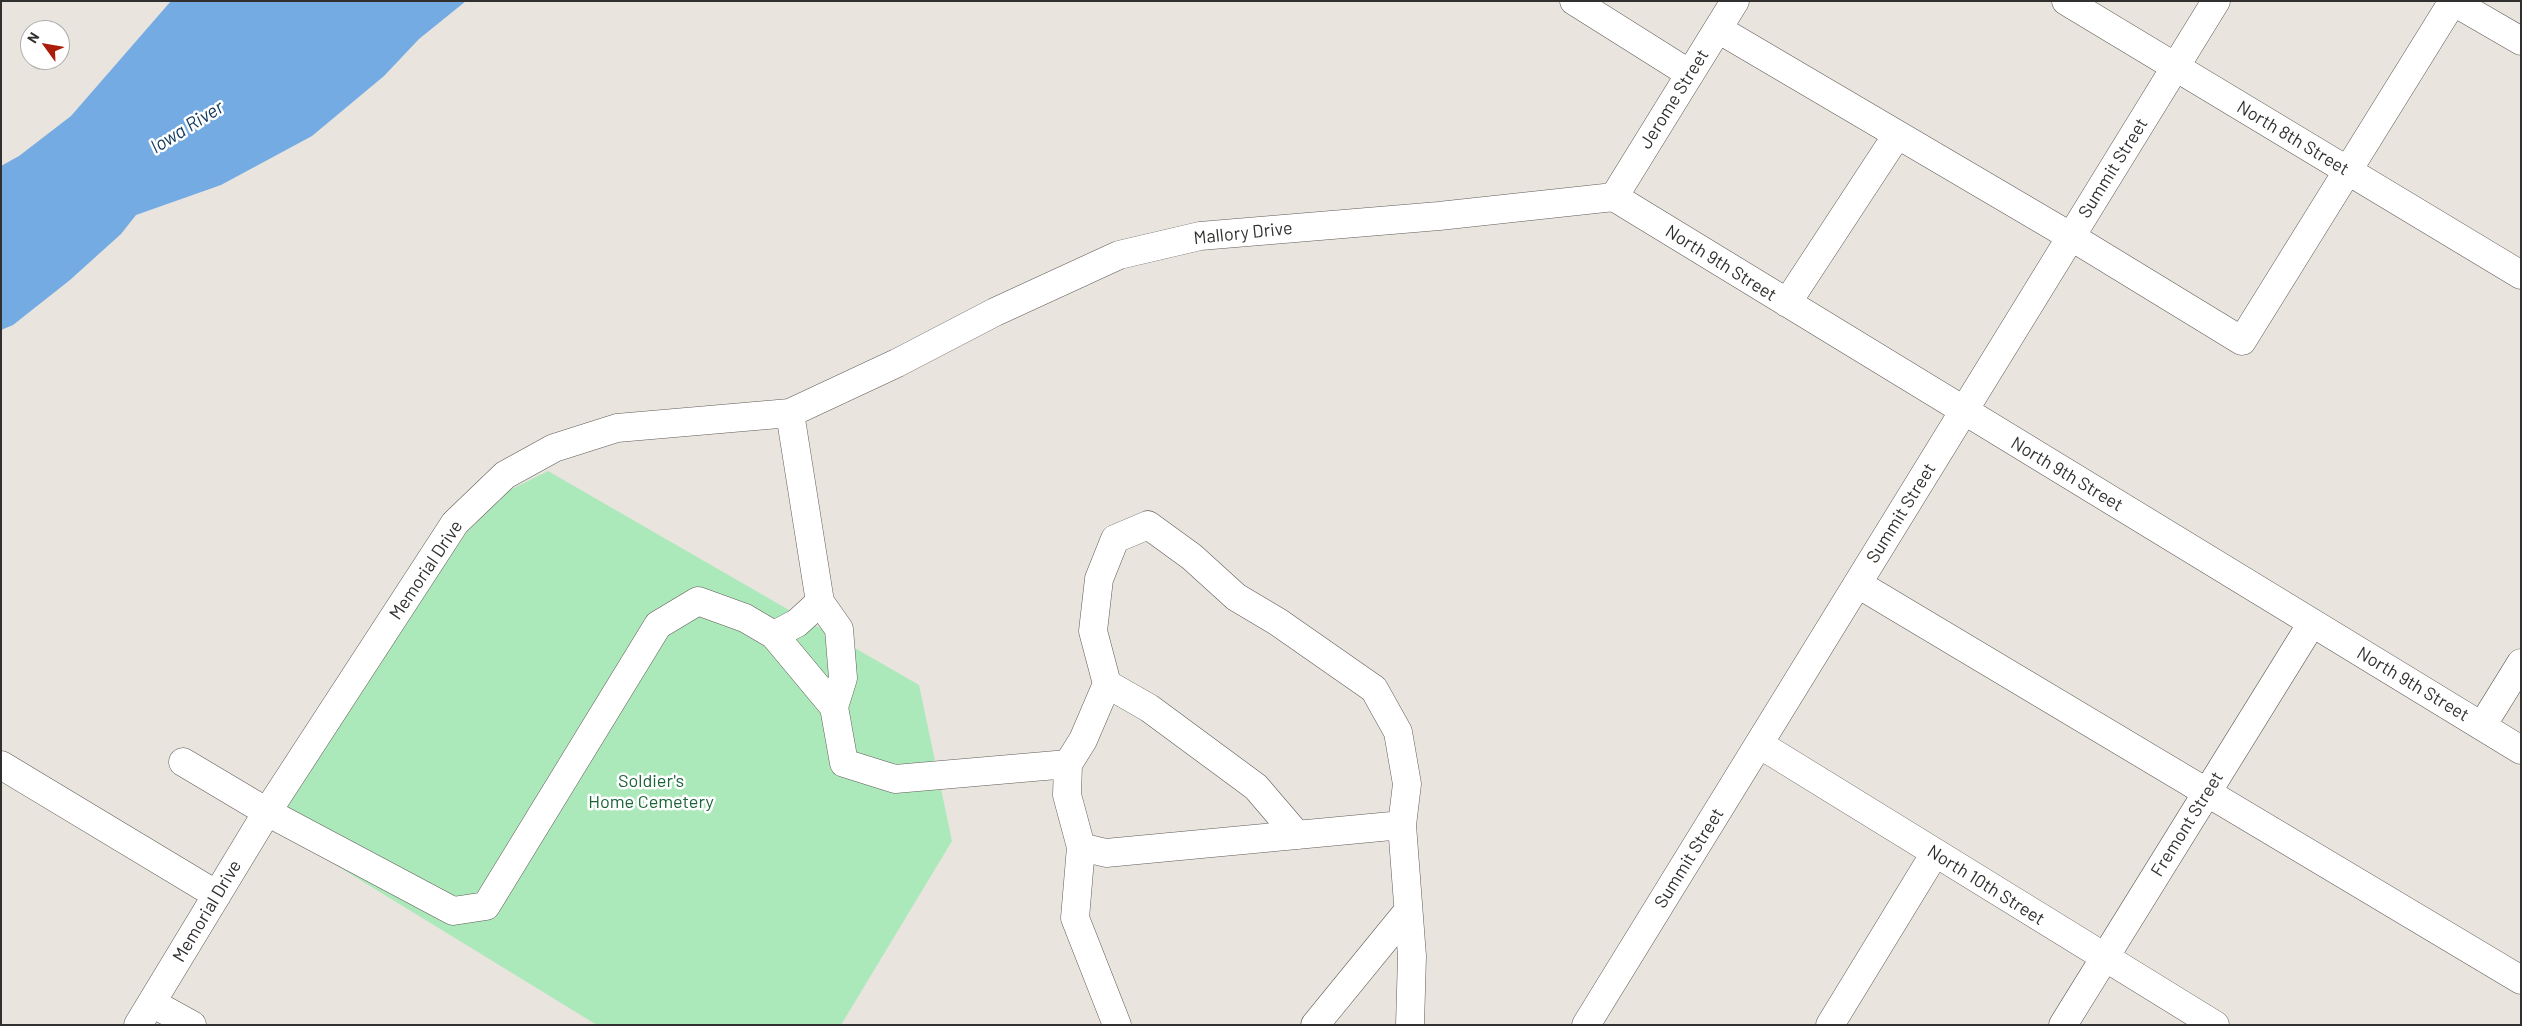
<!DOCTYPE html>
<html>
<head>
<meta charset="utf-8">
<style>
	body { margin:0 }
	#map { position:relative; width:2522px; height:1026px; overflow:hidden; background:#eae4df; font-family:Barlow,sans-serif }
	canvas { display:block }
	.frame { position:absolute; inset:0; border:2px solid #32302e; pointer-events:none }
	.north { position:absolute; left:20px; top:20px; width:50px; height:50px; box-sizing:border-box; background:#fff; border:1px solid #adacab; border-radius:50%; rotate:302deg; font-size:14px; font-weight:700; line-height:20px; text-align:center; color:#32302e }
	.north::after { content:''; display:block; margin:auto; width:18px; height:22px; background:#ac1c0b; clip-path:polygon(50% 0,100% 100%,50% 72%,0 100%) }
</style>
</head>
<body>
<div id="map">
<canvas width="2522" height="1026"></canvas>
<div class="frame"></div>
<div class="north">N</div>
</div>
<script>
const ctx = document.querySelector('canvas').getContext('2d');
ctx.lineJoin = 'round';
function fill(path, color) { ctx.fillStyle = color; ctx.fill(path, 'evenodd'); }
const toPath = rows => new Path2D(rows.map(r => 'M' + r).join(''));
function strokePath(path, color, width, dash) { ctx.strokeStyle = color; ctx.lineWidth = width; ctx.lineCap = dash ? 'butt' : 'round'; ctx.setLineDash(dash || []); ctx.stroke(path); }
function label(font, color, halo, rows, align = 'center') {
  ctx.font = font + ' Barlow,sans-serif'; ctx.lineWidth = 5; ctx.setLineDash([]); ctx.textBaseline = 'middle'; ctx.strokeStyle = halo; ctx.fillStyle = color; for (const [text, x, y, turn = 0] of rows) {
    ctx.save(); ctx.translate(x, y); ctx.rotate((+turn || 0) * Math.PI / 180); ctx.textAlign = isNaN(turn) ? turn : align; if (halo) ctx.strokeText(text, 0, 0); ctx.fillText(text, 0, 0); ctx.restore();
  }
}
const green = toPath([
	[548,471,919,685,952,841,841,1025,597,1025,272,826,466,533,510,490]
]);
const water = toPath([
	[171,1,466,1,419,39,384,76,312,136,221,185,136,215,121,234,70,280,13,325,1,330,1,166,19,156,71,116]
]);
const minor = toPath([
	[1574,1,1690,74],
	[2066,1,2521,275],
	[2452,1,2521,41],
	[1718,29,2070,236,2242,341,2453,1],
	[1614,197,2521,750],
	[1614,197,1735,1],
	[1787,303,1897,135],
	[1858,584,2521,980],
	[820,602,839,629,843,678,834,707],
	[774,635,834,707,844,763,895,779,1068,764,1067,795,1081,847,1075,918,1117,1025],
	[1107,684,1093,631,1099,579,1115,539,1148,525,1192,557,1236,597,1278,622,1374,689,1398,732,1407,784,1402,825],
	[2482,726,2521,663],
	[1759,744,2215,1025],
	[183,762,267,812,453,911,486,906,658,625,698,601,745,618,774,635,797,623,820,602,790,413],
	[1068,764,1083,740,1107,684,1149,708,1256,787,1297,835],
	[1,765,217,895],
	[1081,847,1106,853,1402,825,1412,956,1410,1025],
	[152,1003,192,1025],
	[138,1025,267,812,455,523,505,475,554,448,617,428,790,413,897,363,995,312,1119,255,1200,236,1439,216,1614,197],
	[1315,1025,1408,911],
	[1586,1025,2216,1],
	[1830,1025,1935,853],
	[2063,1025,2312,623]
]);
const streetNames = [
	["Jerome Street",1674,99,-58],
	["North 8th Street",2293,138,31],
	["Summit Street",2113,168,-58],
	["Mallory Drive",1243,233,-6],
	["North 9th Street",1721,263,32],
	["North 9th Street",2067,474,31],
	["Summit Street",1901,513,-58],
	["Memorial Drive",426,570,-56],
	["North 9th Street",2413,684,31],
	["Fremont Street",2187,824,-58],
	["Summit Street",1689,858,-58],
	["North 10th Street",1986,885,32],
	["Memorial Drive",207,911,-59]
];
const parkNames = [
	["Soldier's",651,781],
	["Home Cemetery",651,802]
];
const waterNames = [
	["Iowa River",187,127,-32]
];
fill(green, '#abe9ba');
fill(water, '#74abe2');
strokePath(minor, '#605b57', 29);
strokePath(minor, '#fff', 28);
label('18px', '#32302e', '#fff', streetNames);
label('18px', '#1a6436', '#fff', parkNames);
label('italic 19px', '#0f385c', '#fff', waterNames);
</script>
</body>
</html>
